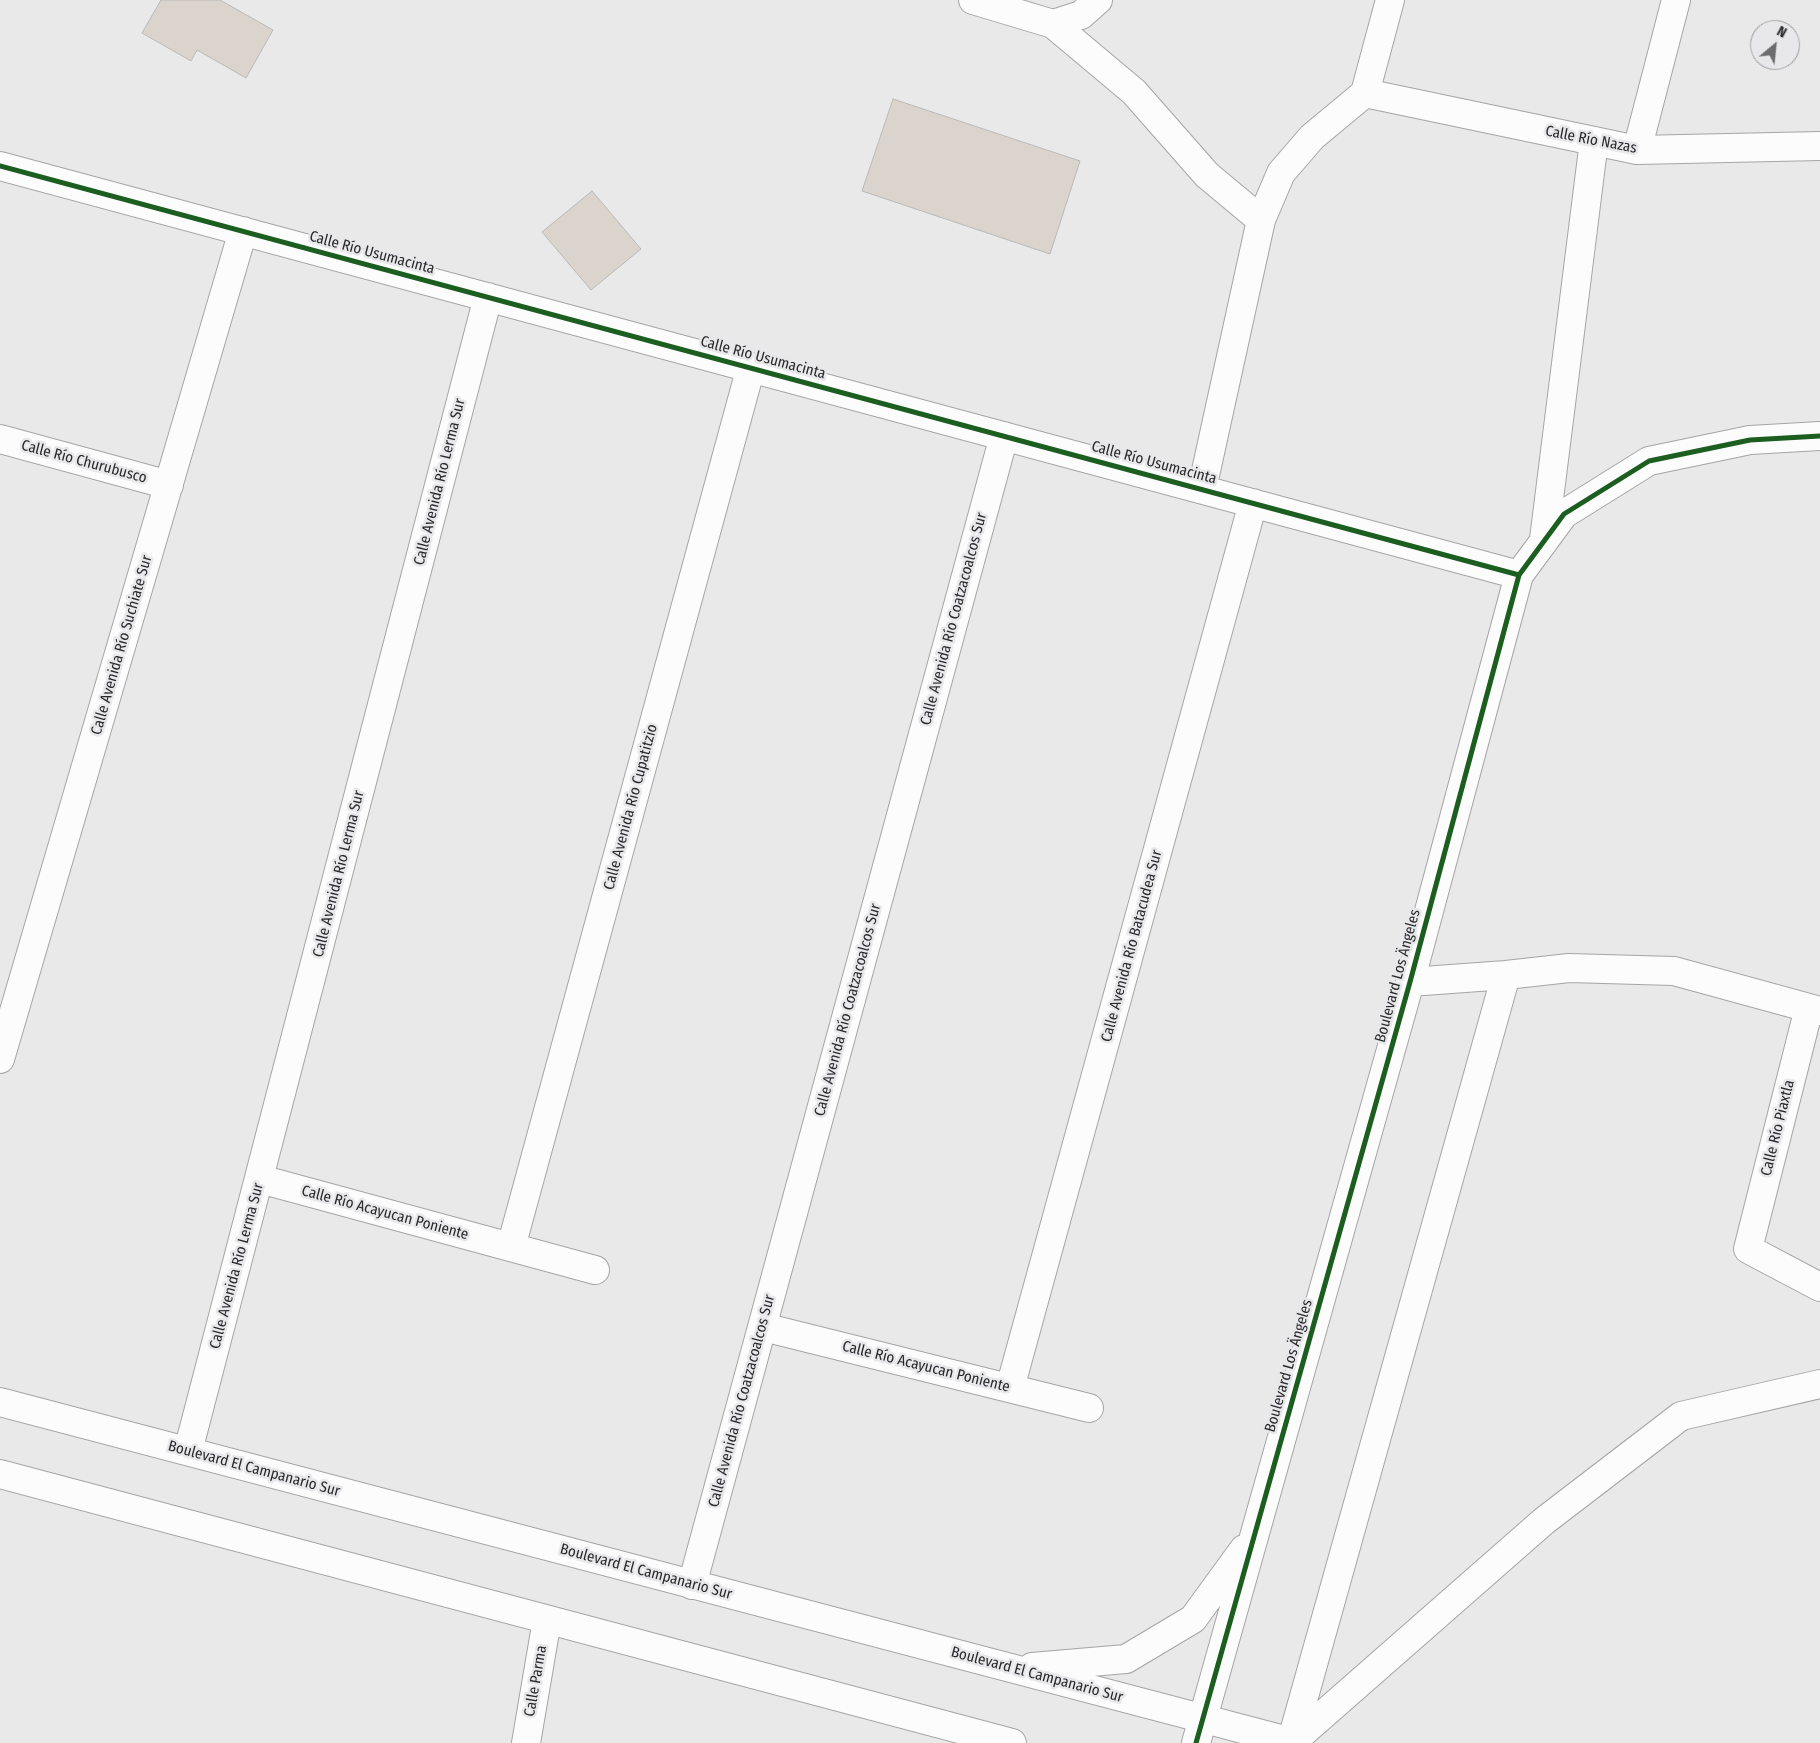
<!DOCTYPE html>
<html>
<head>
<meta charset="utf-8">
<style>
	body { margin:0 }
	#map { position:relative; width:1820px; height:1743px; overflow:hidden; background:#e9e9ea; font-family:"Fira Sans Condensed",sans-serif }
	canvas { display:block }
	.north { position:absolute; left:1750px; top:20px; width:50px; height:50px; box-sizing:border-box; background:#e8e8eb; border:1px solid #9b9c9e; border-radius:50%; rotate:28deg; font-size:14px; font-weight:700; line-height:20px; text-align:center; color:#28292a }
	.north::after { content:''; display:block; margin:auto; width:18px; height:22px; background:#6c6c6d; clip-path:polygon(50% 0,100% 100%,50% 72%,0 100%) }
</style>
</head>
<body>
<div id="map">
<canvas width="1820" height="1743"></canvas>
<div class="north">N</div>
</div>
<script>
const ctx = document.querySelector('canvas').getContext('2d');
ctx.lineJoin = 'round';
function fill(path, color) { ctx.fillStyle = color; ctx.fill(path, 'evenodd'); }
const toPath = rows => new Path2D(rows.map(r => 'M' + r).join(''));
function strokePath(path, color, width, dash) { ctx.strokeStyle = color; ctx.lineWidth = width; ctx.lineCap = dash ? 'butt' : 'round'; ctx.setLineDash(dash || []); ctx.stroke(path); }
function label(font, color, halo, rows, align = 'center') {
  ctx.font = font + ' "Fira Sans Condensed",sans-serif'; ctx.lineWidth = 5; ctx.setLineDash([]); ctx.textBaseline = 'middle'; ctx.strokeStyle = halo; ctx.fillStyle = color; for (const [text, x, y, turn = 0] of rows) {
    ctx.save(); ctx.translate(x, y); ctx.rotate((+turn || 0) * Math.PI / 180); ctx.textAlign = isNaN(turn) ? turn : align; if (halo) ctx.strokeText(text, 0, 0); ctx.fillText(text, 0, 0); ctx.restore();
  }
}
const building = toPath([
	[161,0,220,0,273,30,246,78,197,50,191,61,142,33,161,0],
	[893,99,1080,161,1050,254,862,191,893,99],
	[592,191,641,249,591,290,542,232,592,191]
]);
const minor = toPath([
	[973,0,1053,24,1134,92,1207,175,1261,220,1202,489],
	[1053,24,1081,15,1098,0],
	[1365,93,1637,150,1820,146],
	[1365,93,1390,0],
	[1637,150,1676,0],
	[0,166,1519,575],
	[1261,220,1281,173,1312,137,1365,93],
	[0,439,169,485],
	[1544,539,1594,141],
	[1410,982,1506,975,1569,968,1674,971,1820,1011],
	[1809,1008,1748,1249,1820,1287],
	[0,1059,243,231],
	[260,1179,595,1270],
	[511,1247,751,367],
	[763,1327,1089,1408],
	[1010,1388,1253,503],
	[0,1402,1292,1742],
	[188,1451,488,297],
	[0,1474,1012,1743],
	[692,1585,1004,436],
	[1032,1667,1126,1659,1193,1619,1244,1549],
	[1292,1742,1544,1521,1681,1416,1820,1384],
	[526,1743,547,1620],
	[1196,1743,1410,982,1519,575,1564,514,1649,461,1750,440,1820,436],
	[1291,1743,1506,975]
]);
const cycleway = toPath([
	[0,166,1519,575],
	[1196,1743,1410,982,1519,575,1564,514,1649,461,1750,440,1820,436]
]);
const streetNames = [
	["Calle Río Nazas",1591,140,11],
	["Calle Río Usumacinta",372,253,15],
	["Calle Río Usumacinta",763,358,15],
	["Calle Río Churubusco",84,462,15],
	["Calle Río Usumacinta",1154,463,15],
	["Calle Avenida Río Lerma Sur",440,482,-76],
	["Calle Avenida Río Coatzacoalcos Sur",954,619,-75],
	["Calle Avenida Río Suchiate Sur",122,645,-74],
	["Calle Avenida Río Cupatitzio",631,807,-75],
	["Calle Avenida Río Lerma Sur",339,874,-76],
	["Calle Avenida Río Batacudea Sur",1132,946,-75],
	["Boulevard Los Ängeles",1398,976,-75],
	["Calle Avenida Río Coatzacoalcos Sur",848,1010,-75],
	["Calle Río Piaxtla",1778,1128,-76],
	["Calle Río Acayucan Poniente",385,1213,15],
	["Calle Avenida Río Lerma Sur",237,1266,-75],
	["Boulevard Los Ängeles",1289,1366,-74],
	["Calle Río Acayucan Poniente",926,1367,14],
	["Calle Avenida Río Coatzacoalcos Sur",742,1401,-75],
	["Boulevard El Campanario Sur",254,1469,15],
	["Boulevard El Campanario Sur",646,1572,15],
	["Boulevard El Campanario Sur",1037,1675,15],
	["Calle Parma",536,1681,-80]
];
fill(building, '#dad4cd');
strokePath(building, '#b9b9b8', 1);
strokePath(minor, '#a5a5a6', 30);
strokePath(minor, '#fcfcfc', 28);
strokePath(cycleway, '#1b5e20', 5);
label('15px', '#28292a', '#e8e8eb', streetNames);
</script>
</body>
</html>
